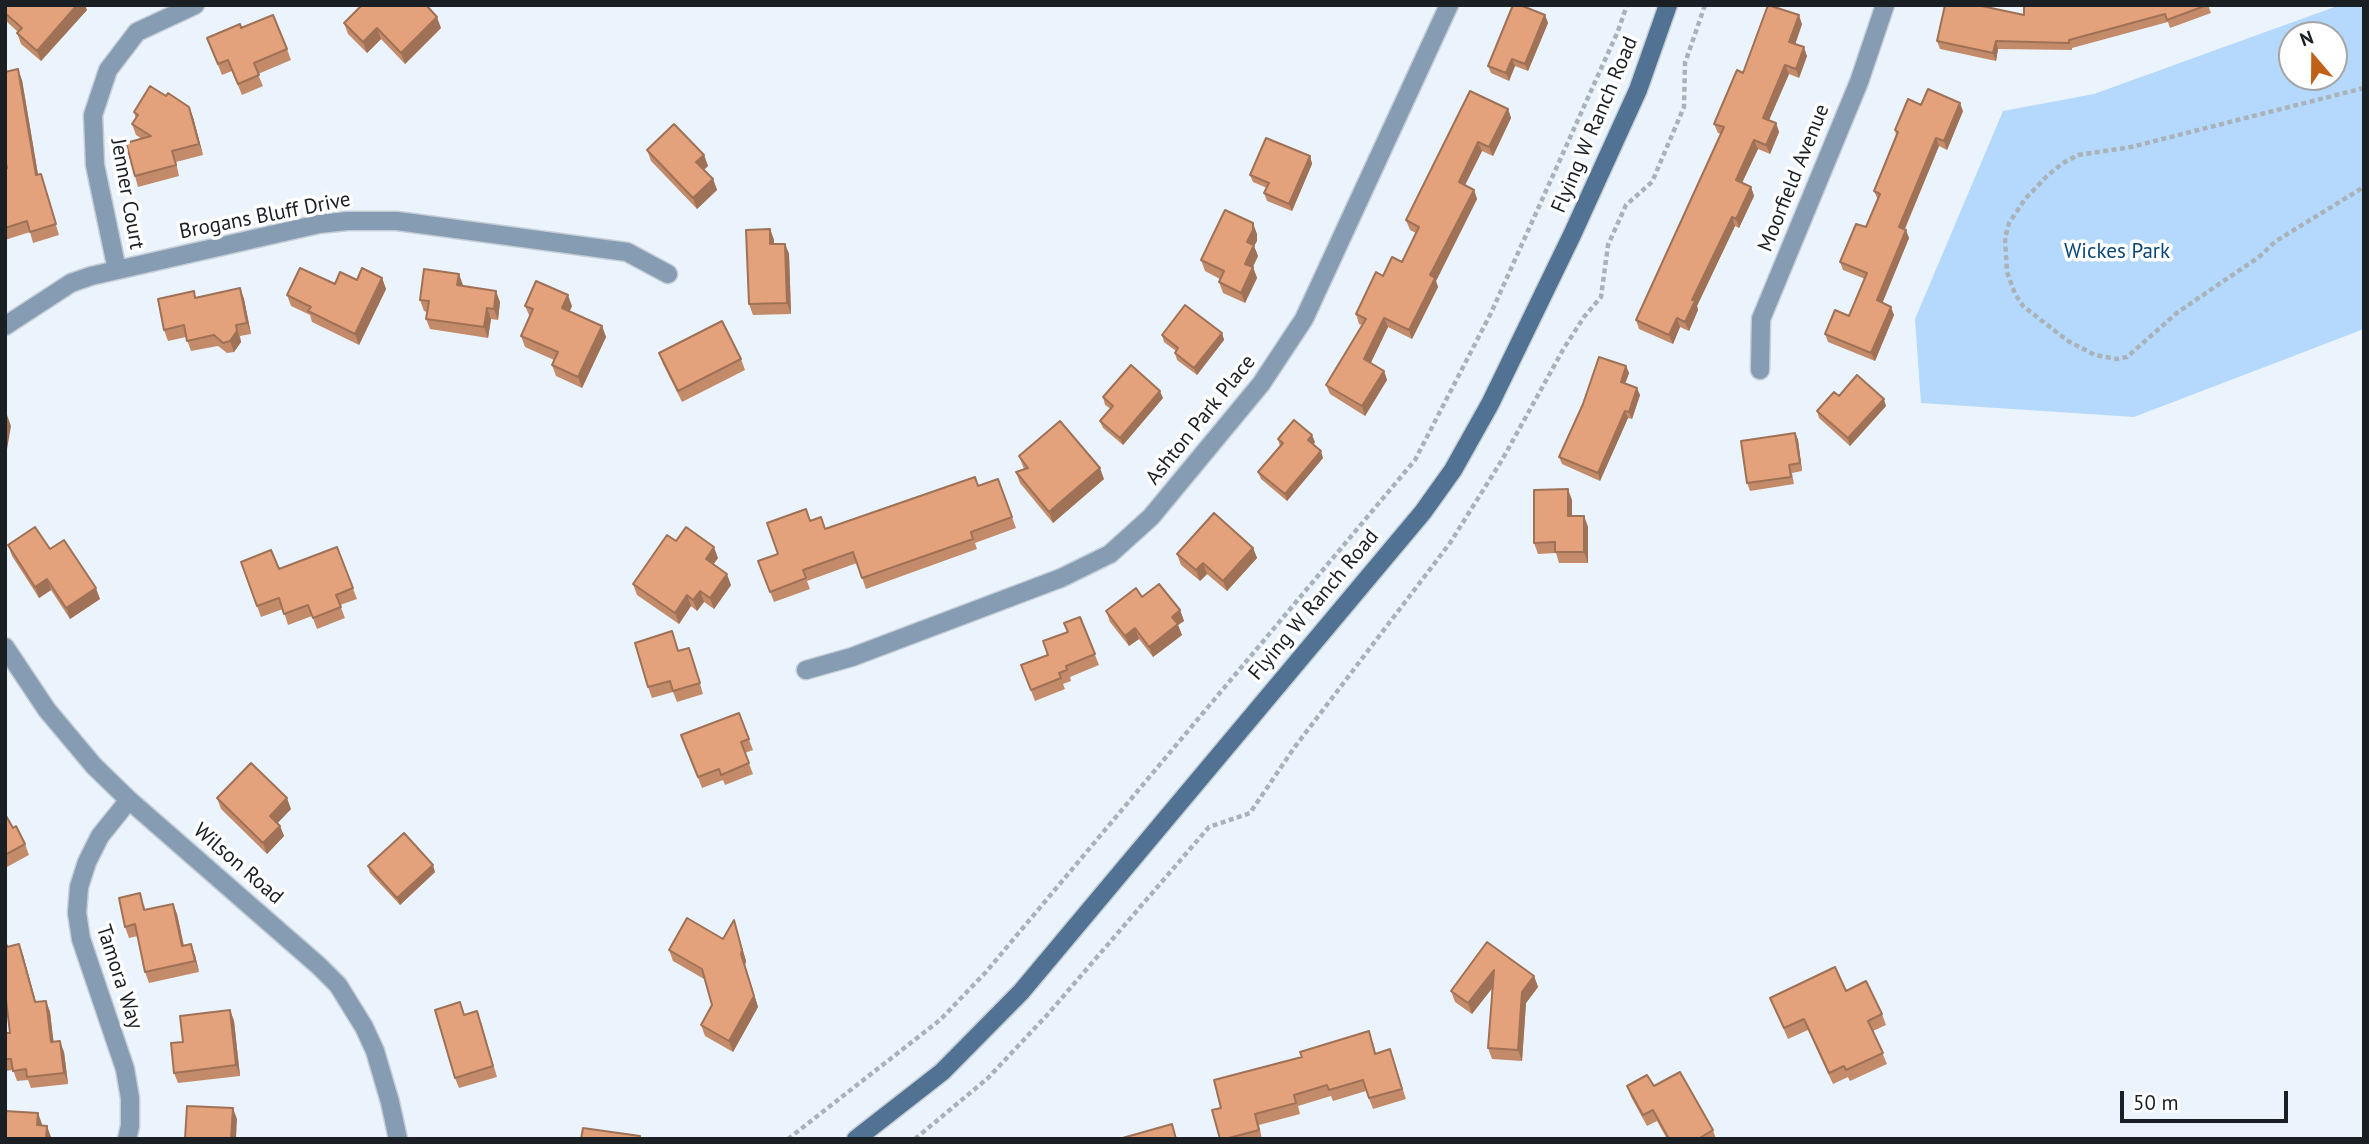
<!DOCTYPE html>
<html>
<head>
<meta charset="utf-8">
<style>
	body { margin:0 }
	#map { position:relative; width:2369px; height:1144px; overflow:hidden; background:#ebf4fd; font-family:"PT Sans",sans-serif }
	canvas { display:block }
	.frame { position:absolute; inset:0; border:7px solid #1a1f24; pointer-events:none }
	.north { position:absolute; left:2278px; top:21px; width:70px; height:70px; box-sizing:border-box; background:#fff; border:2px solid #a3a5a7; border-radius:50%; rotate:340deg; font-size:19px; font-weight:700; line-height:28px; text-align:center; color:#1a1f24 }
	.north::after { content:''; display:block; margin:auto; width:24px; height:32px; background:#c06117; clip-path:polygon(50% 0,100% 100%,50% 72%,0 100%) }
	.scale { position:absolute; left:2120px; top:1091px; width:168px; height:32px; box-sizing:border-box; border:4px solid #1a1f24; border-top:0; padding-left:9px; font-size:21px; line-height:24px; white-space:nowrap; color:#1a1f24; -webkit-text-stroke:5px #fff; paint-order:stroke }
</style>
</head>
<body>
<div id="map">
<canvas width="2369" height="1144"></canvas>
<div class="frame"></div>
<div class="north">N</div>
<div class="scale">50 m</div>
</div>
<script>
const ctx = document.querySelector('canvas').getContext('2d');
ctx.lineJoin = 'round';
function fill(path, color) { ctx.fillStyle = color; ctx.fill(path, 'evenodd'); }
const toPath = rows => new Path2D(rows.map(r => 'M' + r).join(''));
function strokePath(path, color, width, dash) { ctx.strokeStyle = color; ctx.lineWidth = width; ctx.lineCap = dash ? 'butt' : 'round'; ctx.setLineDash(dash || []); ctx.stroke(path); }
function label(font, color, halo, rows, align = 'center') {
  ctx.font = font + ' "PT Sans",sans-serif'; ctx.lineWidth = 7; ctx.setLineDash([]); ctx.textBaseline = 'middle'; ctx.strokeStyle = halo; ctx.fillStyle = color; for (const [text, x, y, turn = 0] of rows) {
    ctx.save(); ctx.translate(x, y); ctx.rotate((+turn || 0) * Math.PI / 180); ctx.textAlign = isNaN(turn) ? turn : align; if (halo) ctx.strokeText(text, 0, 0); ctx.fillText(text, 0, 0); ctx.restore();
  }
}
const green = toPath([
	[2340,5,2364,5,2364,329,2134,417,1921,403,1915,319,2003,111,2094,94],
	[2292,35,2334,35,2334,77,2292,77]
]);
const path = toPath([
	[2364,88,2131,147,2078,155,2063,163,2047,176,2025,199,2009,223,2005,238,2007,272,2015,294,2023,306,2068,341,2095,355,2117,359,2127,357,2178,312,2259,257,2276,241,2364,187],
	[788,1139,940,1020,986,972,1415,460,1491,313,1618,31,1627,5],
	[915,1139,988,1078,1048,1014,1209,827,1250,813,1294,748,1450,543,1502,460,1564,348,1584,317,1601,297,1608,245,1626,205,1652,182,1684,107,1685,63,1705,5]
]);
const street = toPath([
	[117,270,95,165,93,115,108,70,137,32,195,5],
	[5,326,71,283,91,276,319,224,347,221,397,221,627,252,668,274],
	[1760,370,1761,319,1859,82,1885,5],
	[5,647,47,710,94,766,129,800,319,966,338,985,364,1027,375,1051,390,1102,398,1139],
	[806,670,852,657,1061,578,1110,554,1151,517,1261,384,1304,319,1449,5],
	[127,1139,130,1126,130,1098,125,1069,81,939,77,913,79,887,87,862,100,836,129,800]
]);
const secondary = toPath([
	[856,1139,942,1072,1021,992,1423,512,1453,470,1490,404,1572,235,1638,90,1668,5]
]);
const wall = toPath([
	[5,5,87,10,41,61,21,44,17,33,18,32,5,20],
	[2024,5,2208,5,2211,13,2170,28,2168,22,2072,48,2072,50,1998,49,1996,61,1940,49,1937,41,2024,15],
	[1545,15,1548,23,1528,71,1515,66,1509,81,1491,73,1488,66],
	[344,23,441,28,405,64,381,39,367,53,348,34],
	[1802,24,1795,44,1807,56,1799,78,1789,74,1769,120,1776,123,1779,132,1770,154,1758,149,1742,183,1751,187,1754,196,1739,228,1735,226,1697,306,1698,310,1689,331,1680,327,1673,344,1639,329,1636,320,1721,134,1718,133,1714,124,1743,73],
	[241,28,287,49,291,60,258,74,263,86,242,95,232,71,222,75,207,38],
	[22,80,38,175,44,185,59,235,33,243,30,232,5,240,5,168,7,168],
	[1508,109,1511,118,1493,156,1482,151,1465,185,1474,190,1477,199,1436,281,1438,287,1412,339,1388,327,1370,363,1384,371,1387,380,1365,416,1330,394,1326,385,1362,325,1359,324,1356,314,1383,276,1402,262,1416,233,1410,230,1406,220],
	[1963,111,1947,150,1939,146,1905,229,1909,238,1882,303,1894,315,1875,361,1828,342,1825,334,1849,316,1865,279,1843,270,1840,262,1866,227,1878,200,1874,191,1896,135,1895,130],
	[134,112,193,117,203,155,176,162,179,176,138,187,135,176,142,139,136,135,132,124,136,119],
	[647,150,704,155,708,166,704,170,713,179,717,190,697,209,651,161],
	[1310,156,1312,164,1292,211,1267,201,1264,193,1267,188,1253,182,1250,175],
	[770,229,774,240,774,244,785,244,789,254,791,314,753,315,749,304],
	[1257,234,1257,241,1254,246,1258,256,1253,267,1257,278,1245,303,1223,293,1219,282,1220,279,1205,271,1201,260],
	[382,278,386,289,359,345,312,322,310,315,291,306,287,295,357,280],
	[463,285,463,286,500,302,498,320,491,319,488,338,430,329,426,319,427,312,424,311,420,300],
	[240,288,244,299,251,334,240,336,241,342,234,352,227,353,218,346,191,351,186,337,168,341,164,330,197,297],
	[525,306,572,306,569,312,602,326,606,337,582,388,556,376,552,365,554,360,525,347,521,336,530,317],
	[1222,333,1224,340,1197,375,1177,360,1175,353,1176,351,1164,342,1162,335],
	[659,353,741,359,745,370,682,402,663,364],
	[1626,366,1629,373,1625,384,1640,395,1632,419,1628,418,1600,481,1562,464,1559,457],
	[1839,396,1886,406,1850,446,1819,418,1817,411],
	[1103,397,1163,398,1123,445,1103,428,1100,421,1111,409,1105,405],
	[1795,433,1798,440,1802,471,1792,473,1794,484,1750,491,1747,483],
	[1278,439,1315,442,1313,445,1323,458,1287,501,1261,479,1258,472,1280,446],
	[1019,456,1104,479,1053,523,1020,483,1016,472,1024,469],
	[998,479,1016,528,975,543,977,549,866,589,857,563,807,581,810,589,774,602,758,561,778,554,810,521,825,529,978,486],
	[1572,500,1572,516,1584,516,1588,527,1588,563,1559,563,1556,553,1538,554,1534,543],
	[676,541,718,558,713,565,731,585,714,609,704,602,697,611,691,606,679,624,637,595,633,584],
	[8,545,50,549,100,599,70,619,51,590,39,598,12,556],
	[337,547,357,599,340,605,345,618,317,629,312,616,288,625,283,609,261,617,241,562,279,569],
	[1253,548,1257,558,1227,591,1207,574,1200,581,1181,565,1177,554],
	[1142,597,1180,610,1184,621,1178,625,1182,635,1153,657,1139,639,1129,646,1110,622,1106,611],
	[1080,617,1099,665,1070,677,1071,681,1063,684,1065,689,1035,701,1021,665,1048,655],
	[679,651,693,659,703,694,677,702,673,692,652,698,648,687],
	[739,713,753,750,745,753,753,774,725,785,723,780,702,788,681,735],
	[217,798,291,809,277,823,280,826,284,836,267,854,221,809],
	[5,814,13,828,25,844,29,855,5,868],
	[368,866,435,872,400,905,370,873],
	[144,904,145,910,173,904,177,914,184,946,195,955,199,972,149,983,145,972,138,936,129,938,125,927],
	[734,920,746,961,745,965,758,1007,733,1052,705,1036,701,1025,712,1005,704,979,673,961,669,950,723,939],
	[5,937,8,947,23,955,36,1002,46,1001,50,1012,53,1042,64,1052,68,1084,31,1088,28,1080,17,1081,13,1070,5,1071,5,1033,10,1033,6,1001,5,1000],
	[1534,976,1538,987,1526,1003,1522,1061,1492,1059,1488,1048,1492,987,1472,1014,1455,1002,1451,991],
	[1846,991,1882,1014,1886,1025,1873,1031,1887,1064,1850,1081,1848,1077,1833,1084,1808,1030,1788,1039,1770,998],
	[230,1010,234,1021,240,1076,178,1083,174,1073],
	[464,1015,481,1022,497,1077,459,1088,455,1078],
	[1373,1042,1376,1054,1390,1049,1406,1099,1373,1109,1366,1091,1333,1101,1331,1096,1298,1106,1300,1114,1259,1125,1262,1139,1220,1139,1221,1108],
	[1627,1086,1713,1130,1716,1139,1667,1139,1657,1121,1647,1126,1631,1097]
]);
const shadedWall = toPath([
	[77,5,85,5,87,10,41,61,37,51],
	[1545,15,1548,23,1528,71,1525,64],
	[1799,15,1802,24,1793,51,1789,42],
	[437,17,441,28,405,64,401,53],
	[377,28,381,39,367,53,363,42],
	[1996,41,1998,49,1996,61,1993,53],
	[1804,47,1807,56,1799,78,1796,69],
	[1512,59,1515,66,1509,81,1506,73],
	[1785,65,1789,74,1766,127,1763,118],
	[18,69,22,80,40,186,36,175],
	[1960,103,1963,111,1947,150,1944,141],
	[189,107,193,117,203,155,199,144],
	[1508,109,1511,118,1493,156,1489,147],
	[1776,123,1779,132,1770,154,1766,145],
	[1936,138,1939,146,1902,235,1899,227],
	[1754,140,1758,149,1739,189,1736,180],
	[1478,142,1482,151,1462,191,1459,182],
	[704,155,708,166,700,173,696,162],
	[1310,156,1312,164,1292,211,1289,204],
	[713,179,717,190,697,209,693,198],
	[1751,187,1754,196,1739,228,1736,219],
	[1474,190,1477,199,1436,281,1438,287,1412,339,1409,330,1430,275],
	[1732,217,1735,226,1697,306,1698,310,1689,331,1685,322,1692,300],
	[1253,223,1257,234,1257,241,1254,246,1258,256,1249,274,1245,264,1247,242],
	[770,229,774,240,774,255,770,244],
	[1906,230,1909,238,1880,309,1877,300],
	[785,244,789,254,791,314,787,303],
	[1253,267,1257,278,1245,303,1241,293],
	[459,274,463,285,461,296,457,285],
	[382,278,386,289,359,345,355,334],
	[240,288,244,299,251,334,247,323],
	[496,291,500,302,498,320,494,309],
	[568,295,572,306,566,319,562,308],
	[1891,307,1894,315,1875,361,1871,353],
	[487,308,491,319,488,338,484,327],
	[1384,318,1388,327,1368,369,1364,359],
	[1677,318,1680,327,1673,344,1669,335],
	[236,325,241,342,234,352,230,341],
	[602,326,606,337,582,388,578,377],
	[1222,333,1224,340,1197,375,1194,368],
	[1626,366,1629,373,1623,389,1621,382],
	[1384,371,1387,380,1365,416,1362,406],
	[1637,388,1640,395,1632,419,1629,412],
	[1160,391,1163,398,1123,445,1120,438],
	[1884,399,1886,406,1850,446,1848,438],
	[1625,411,1628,418,1600,481,1598,473],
	[7,415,11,426,5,461,5,427],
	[1795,433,1798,440,1802,471,1800,463],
	[1312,435,1315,442,1311,448,1308,440],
	[1321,451,1323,458,1287,501,1285,494],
	[1100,468,1104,479,1053,523,1049,512],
	[1568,489,1572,500,1572,527,1568,516],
	[1584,516,1588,527,1588,563,1584,552],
	[714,547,718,558,709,570,706,559],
	[1253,548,1257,558,1227,591,1223,581],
	[1203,563,1207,574,1200,581,1196,570],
	[727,574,731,585,714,609,710,598],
	[47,579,51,590,39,598,35,587],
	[96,588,100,599,70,619,66,608],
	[700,591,704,602,697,611,693,600],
	[687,595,691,606,679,624,675,613],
	[1180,610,1184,621,1178,625,1182,635,1153,657,1149,647,1172,617],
	[1135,628,1139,639,1129,646,1125,636],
	[287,798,291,809,274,827,270,816],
	[280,826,284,836,267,854,263,843],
	[433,865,435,872,400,905,397,898],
	[173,904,177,914,186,957,182,946],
	[734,920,746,961,745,965,758,1007,733,1052,729,1041],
	[19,944,23,955,39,1013,35,1002],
	[191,944,195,955,199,972,195,961],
	[1494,970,1498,981,1472,1014,1468,1003],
	[1534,976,1538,987,1526,1003,1522,1061,1518,1050,1522,992],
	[46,1001,50,1012,55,1053,51,1042],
	[230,1010,234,1021,240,1076,236,1065],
	[60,1041,64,1052,68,1084,64,1073],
	[233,1108,237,1119,236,1139,231,1139],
	[38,1113,42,1124,41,1136,37,1125],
	[47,1126,51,1137,51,1139,46,1139]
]);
const building = toPath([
	[5,5,77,5,37,51,17,33,22,28,5,13,5,5],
	[362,5,426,5,437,17,401,53,377,28,363,42,344,23,362,5],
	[1513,5,1520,5,1545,15,1525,64,1512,59,1506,73,1488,66,1513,5],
	[1768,5,1799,15,1789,42,1804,47,1796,69,1785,65,1763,118,1776,123,1766,145,1754,140,1736,180,1751,187,1736,219,1732,217,1692,300,1695,301,1685,322,1677,318,1669,335,1636,320,1724,127,1714,124,1737,70,1743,73,1768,5],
	[1945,5,1977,5,2024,15,2024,5,2207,5,2167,20,2165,14,2069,40,2069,43,1996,41,1993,53,1937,41,1945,5],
	[273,15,287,49,254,63,259,75,238,84,228,60,218,64,207,38,240,24,241,28,273,15],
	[18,69,36,175,41,174,56,224,30,232,27,221,5,228,5,168,7,168,5,158,5,72,18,69],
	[150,86,166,96,168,93,189,107,199,144,172,151,176,165,135,176,126,143,151,136,132,124,138,115,134,112,150,86],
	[1928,89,1960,103,1944,141,1936,138,1899,227,1906,230,1877,300,1891,307,1871,353,1825,334,1835,310,1849,316,1867,273,1840,262,1856,224,1866,227,1880,194,1874,191,1898,132,1895,130,1908,99,1921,105,1928,89],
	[1470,91,1508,109,1489,147,1478,142,1459,182,1474,190,1430,275,1435,278,1409,330,1384,318,1364,359,1384,371,1362,406,1326,385,1366,319,1356,314,1376,272,1383,276,1392,257,1402,262,1419,227,1406,220,1470,91],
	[674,124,704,155,696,162,713,179,693,198,647,150,674,124],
	[1266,138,1310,156,1289,204,1264,193,1269,183,1250,175,1266,138],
	[1225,210,1253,223,1253,230,1247,242,1254,245,1245,264,1253,267,1241,293,1219,282,1224,271,1201,260,1225,210],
	[770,229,770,244,785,244,787,303,749,304,746,230,770,229],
	[300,268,335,284,340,272,357,280,362,268,382,278,355,334,308,311,311,307,287,295,300,268],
	[424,269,459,274,457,285,496,291,494,309,487,308,484,327,426,319,429,301,420,300,424,269],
	[536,281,568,295,562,308,602,326,578,377,552,365,558,352,521,336,533,309,525,306,536,281],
	[240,288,247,323,236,325,237,331,230,341,223,343,214,335,187,341,184,325,164,330,158,299,194,291,195,298,240,288],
	[1185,305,1222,333,1194,368,1175,353,1178,348,1162,335,1185,305],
	[722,321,741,359,678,391,659,353,722,321],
	[1599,357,1626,366,1621,382,1637,388,1629,412,1625,411,1598,473,1559,457,1583,404,1599,357],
	[1131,365,1160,391,1120,438,1100,421,1113,406,1103,397,1131,365],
	[1857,375,1884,399,1848,438,1817,411,1834,392,1839,396,1857,375],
	[1294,420,1312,435,1308,440,1321,451,1285,494,1258,472,1283,443,1278,439,1294,420],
	[1060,421,1100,468,1049,512,1016,472,1028,468,1019,456,1060,421],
	[1795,433,1800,463,1789,465,1791,477,1747,483,1741,441,1795,433],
	[975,477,978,486,998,479,1012,517,971,532,973,539,862,578,853,552,803,570,806,578,770,592,758,561,778,554,767,523,806,509,810,521,821,517,825,529,975,477],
	[1568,489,1568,516,1584,516,1584,552,1555,552,1555,542,1534,543,1534,490,1568,489],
	[1214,513,1253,548,1223,581,1203,563,1196,570,1177,554,1214,513],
	[35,527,50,549,64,540,96,588,66,608,47,579,35,587,8,545,35,527],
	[686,527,714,547,706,559,727,574,710,598,700,591,693,600,687,595,675,613,633,584,667,535,676,541,686,527],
	[337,547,353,588,336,595,341,607,313,618,308,605,284,614,279,598,257,606,241,562,271,550,279,569,337,547],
	[1159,584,1180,610,1172,617,1178,624,1149,647,1135,628,1125,636,1106,611,1136,588,1142,597,1159,584],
	[1080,617,1095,654,1066,666,1067,670,1059,673,1061,678,1031,690,1021,665,1048,655,1043,641,1068,632,1064,623,1080,617],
	[672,631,678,651,689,648,700,683,673,691,670,681,648,687,635,643,672,631],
	[739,713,749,739,741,742,749,763,721,775,719,769,698,777,681,735,739,713],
	[251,763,287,798,270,816,280,826,263,843,217,798,251,763],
	[5,814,13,828,16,826,25,844,5,855,5,814],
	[404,833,433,865,397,898,368,866,404,833],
	[140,893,144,910,173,904,182,946,191,944,195,961,145,972,135,924,125,927,119,898,140,893],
	[687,918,723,939,734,920,742,950,741,954,754,996,729,1041,701,1025,712,1005,702,969,669,950,687,918],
	[5,940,7,947,19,944,35,1002,46,1001,51,1042,60,1041,64,1073,27,1077,26,1069,13,1071,11,1059,5,1059,5,1033,10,1033,5,991,5,940],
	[1487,942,1534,976,1522,992,1518,1050,1488,1048,1494,970,1468,1003,1451,991,1487,942],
	[1835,967,1846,991,1866,981,1882,1014,1868,1021,1883,1053,1846,1070,1844,1066,1829,1073,1804,1019,1784,1028,1770,998,1835,967],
	[460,1002,464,1015,477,1011,493,1066,455,1078,435,1010,460,1002],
	[230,1010,236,1065,174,1073,171,1043,183,1042,180,1016,230,1010],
	[1369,1031,1375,1054,1390,1049,1402,1089,1369,1098,1363,1080,1329,1090,1327,1085,1294,1095,1296,1103,1255,1114,1259,1130,1225,1139,1220,1139,1212,1110,1221,1108,1214,1080,1302,1057,1300,1052,1369,1031],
	[1680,1072,1713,1130,1698,1139,1669,1139,1653,1110,1643,1115,1627,1086,1647,1075,1654,1086,1680,1072],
	[187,1106,233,1108,231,1139,185,1139,187,1106],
	[5,1111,38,1113,37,1125,47,1126,46,1139,5,1139,5,1111],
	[1172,1124,1176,1139,1119,1139,1172,1124],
	[583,1128,640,1136,640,1139,581,1139,583,1128]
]);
const streetNames = [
	["Flying W Ranch Road",1595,125,-67],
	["Moorfield Avenue",1794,178,-68],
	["Jenner Court",127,194,80],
	["Brogans Bluff Drive",265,216,-11],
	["Ashton Park Place",1201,420,-51],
	["Flying W Ranch Road",1314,605,-50],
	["Wilson Road",238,864,41],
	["Tamora Way",119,977,72]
];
const parkNames = [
	["Wickes Park",2117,252]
];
fill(green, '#b5d9fc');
strokePath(street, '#c5ced6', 21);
strokePath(secondary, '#c5ced6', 21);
strokePath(path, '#aab2b9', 4.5, [5, 3.5]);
strokePath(street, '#869cb3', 18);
strokePath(secondary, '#517293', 18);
fill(wall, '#c38b6a');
fill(shadedWall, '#9f7156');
fill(building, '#e3a27b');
strokePath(building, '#9f7156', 2);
label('21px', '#1a1f24', '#fff', streetNames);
label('21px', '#094776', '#fff', parkNames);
</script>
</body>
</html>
